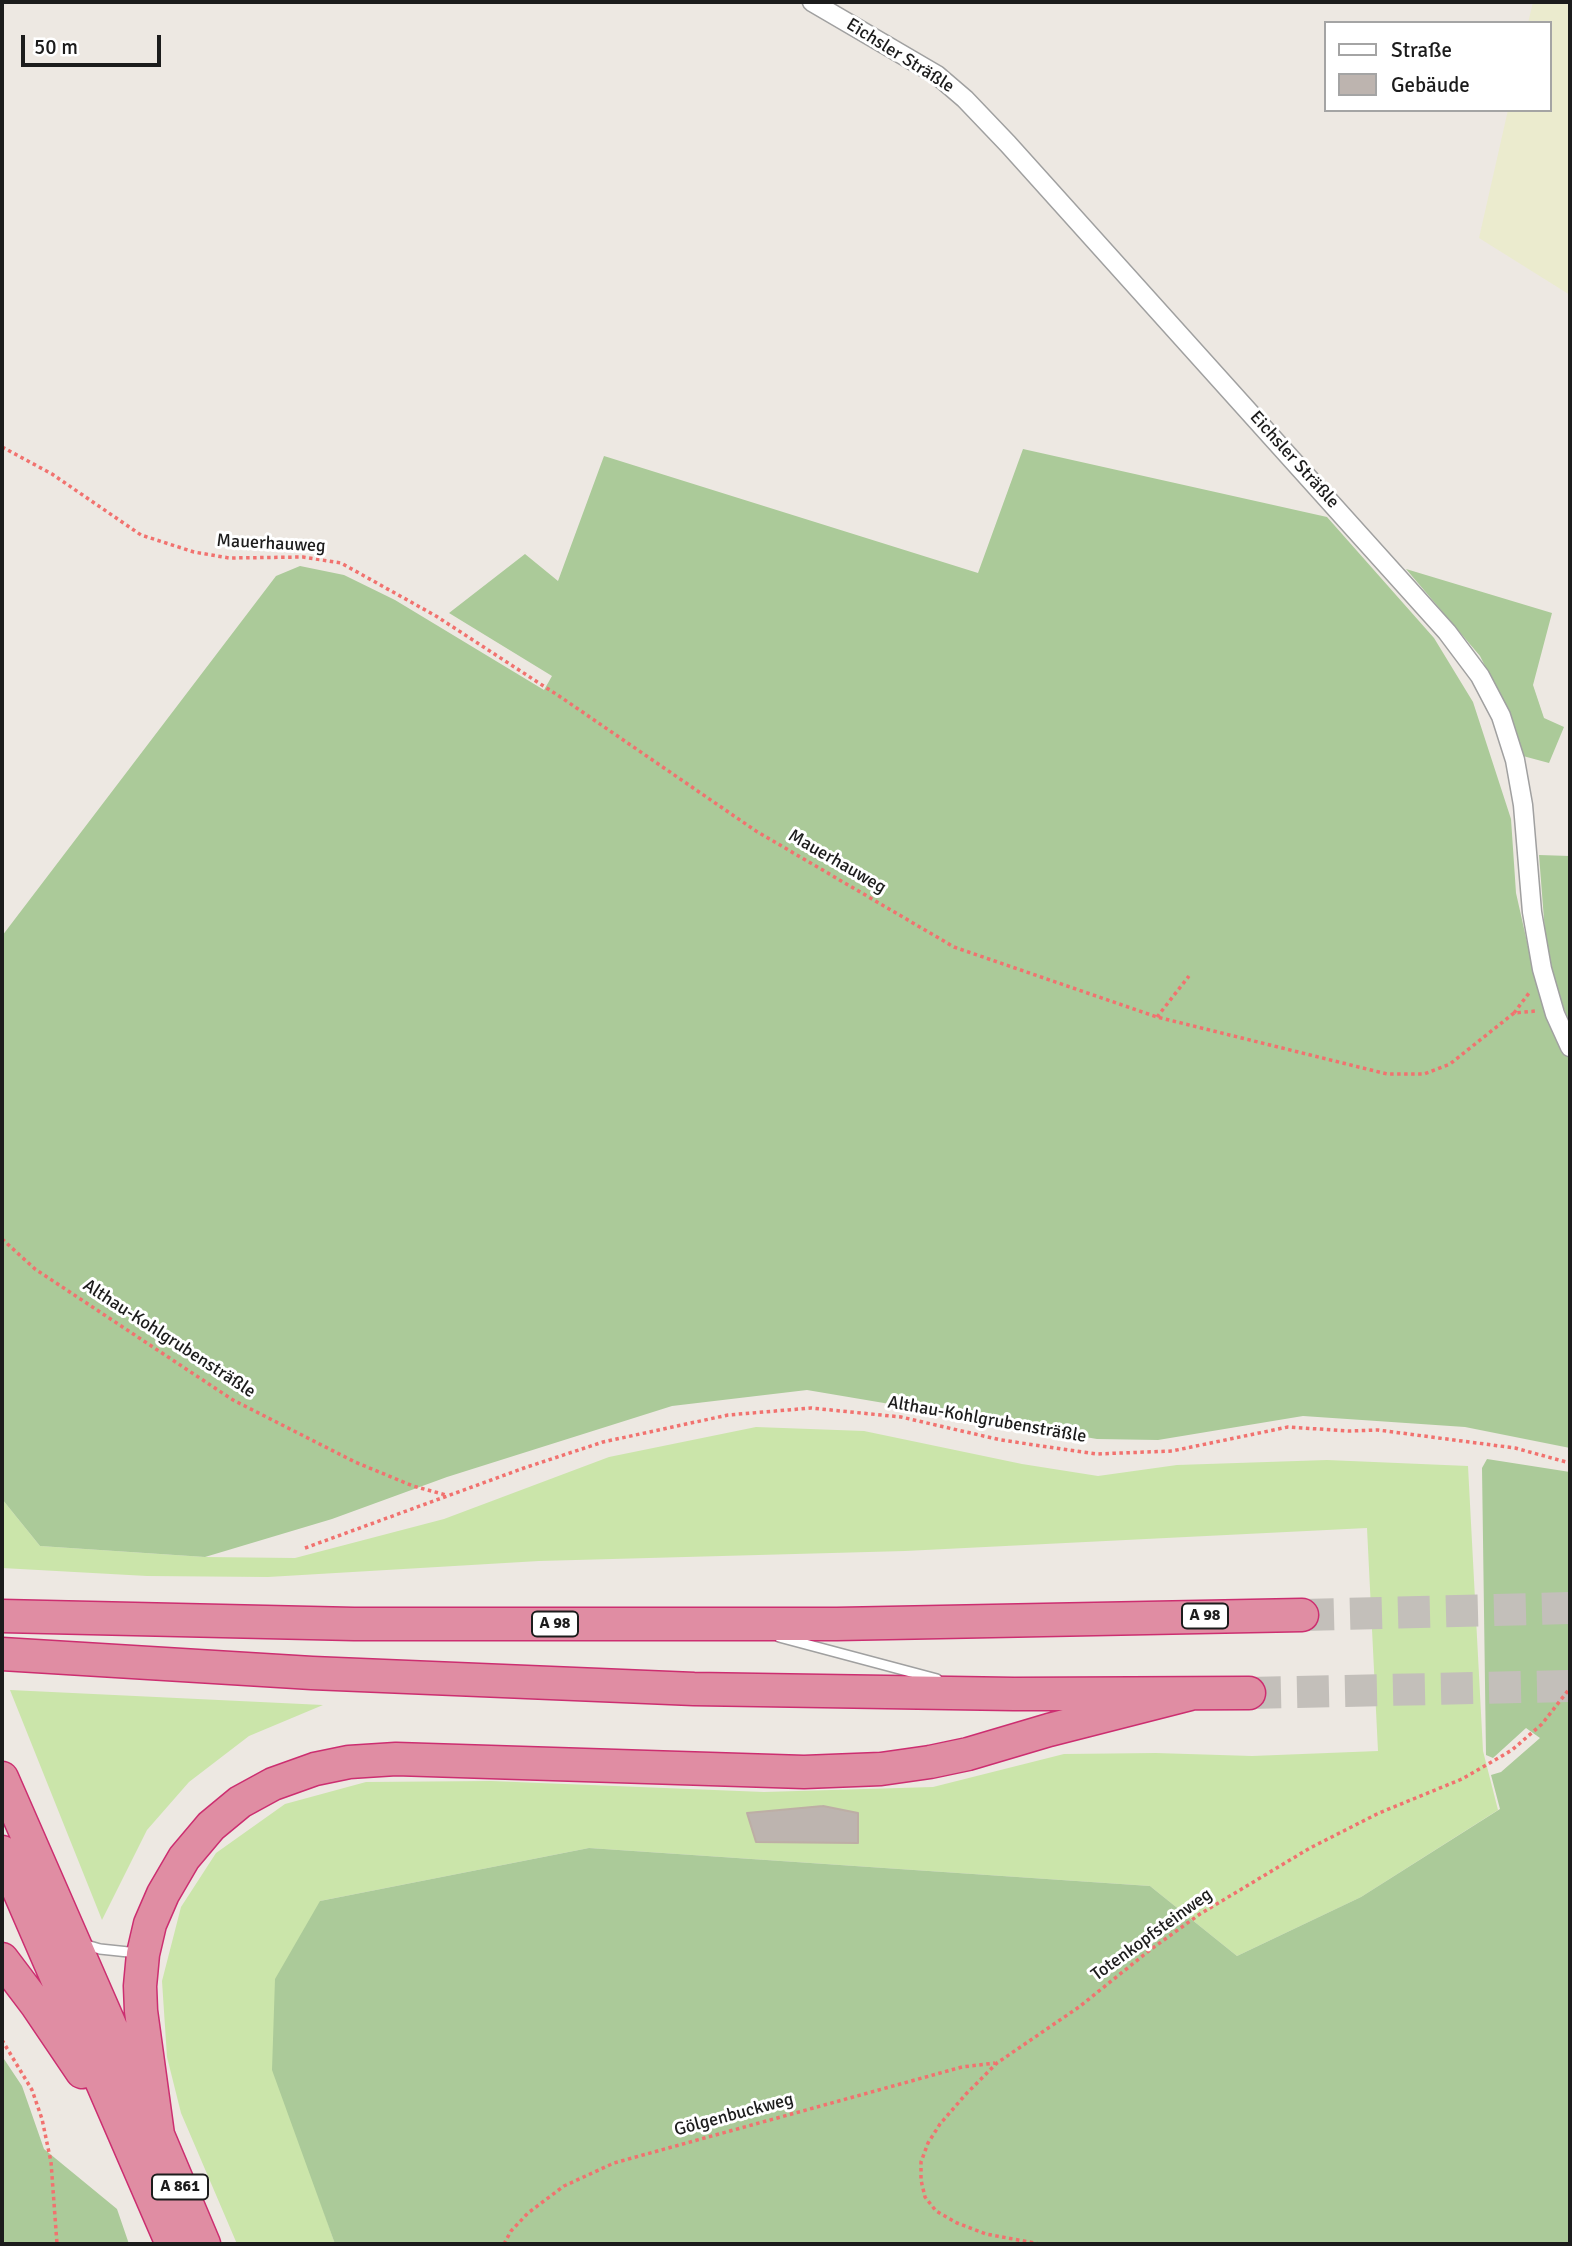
<!DOCTYPE html>
<html>
<head>
<meta charset="utf-8">
<style>
	body { margin:0 }
	#map { position:relative; width:1572px; height:2246px; overflow:hidden; background:#ede8e2; font-family:Signika,sans-serif }
	canvas { display:block }
	.frame { position:absolute; inset:0; border:4px solid #1c1c1c; pointer-events:none }
	.legend { position:absolute; left:1324px; top:21px; width:228px; height:91px; box-sizing:border-box; background:#fff; border:2px solid #a4a4a4; margin:0; padding:9px 12px; list-style:none; font-size:21px; color:#1c1c1c }
	.legend li { display:flex; align-items:center; gap:14px; height:35px }
	.legend b { width:35px; border:2px solid #a4a4a4 }
	.scale { position:absolute; left:21px; top:35px; width:140px; height:32px; box-sizing:border-box; border:4px solid #1c1c1c; border-top:0; padding-left:9px; font-size:21px; line-height:24px; white-space:nowrap; color:#1c1c1c; -webkit-text-stroke:5px #fff; paint-order:stroke }
</style>
</head>
<body>
<div id="map">
<canvas width="1572" height="2246"></canvas>
<div class="frame"></div>
<ul class="legend">
<li><b style="height:9px;background:#fff"></b>Straße</li>
<li><b style="height:19px;background:#bdb4af"></b>Gebäude</li>
</ul>
<div class="scale">50 m</div>
</div>
<script>
const ctx = document.querySelector('canvas').getContext('2d');
ctx.lineJoin = 'round';
function fill(path, color) { ctx.fillStyle = color; ctx.fill(path, 'evenodd'); }
const toPath = rows => new Path2D(rows.map(r => 'M' + r).join(''));
function strokePath(path, color, width, dash) { ctx.strokeStyle = color; ctx.lineWidth = width; ctx.lineCap = dash ? 'butt' : 'round'; ctx.setLineDash(dash || []); ctx.stroke(path); }
function label(font, color, halo, rows, align = 'center') {
  ctx.font = font + ' Signika,sans-serif'; ctx.lineWidth = 6; ctx.setLineDash([]); ctx.textBaseline = 'middle'; ctx.strokeStyle = halo; ctx.fillStyle = color; for (const [text, x, y, turn = 0] of rows) {
    ctx.save(); ctx.translate(x, y); ctx.rotate((+turn || 0) * Math.PI / 180); ctx.textAlign = isNaN(turn) ? turn : align; if (halo) ctx.strokeText(text, 0, 0); ctx.fillText(text, 0, 0); ctx.restore();
  }
}
const farmland = toPath([
	[1533,2,1570,2,1570,295,1479,238,1508,110,1549,110,1549,23,1528,23]
]);
const grass = toPath([
	[756,1427,864,1431,1022,1464,1098,1476,1177,1465,1327,1460,1468,1466,1483,1751,1498,1810,1361,1897,1237,1956,1150,1886,589,1848,320,1901,314,2183,335,2244,237,2244,181,2113,167,2057,162,1981,181,1907,216,1853,285,1804,366,1782,491,1781,764,1792,933,1787,1064,1754,1156,1753,1252,1756,1378,1751,1367,1528,905,1551,539,1561,268,1577,147,1576,2,1568,2,1499,40,1546,205,1557,295,1558,444,1519,609,1457],
	[10,1690,323,1705,249,1736,189,1782,147,1830,102,1920]
]);
const forest = toPath([
	[1023,449,1327,517,1434,638,1473,702,1511,819,1516,893,1534,973,1570,1058,1570,1448,1465,1427,1303,1416,1158,1440,1097,1439,807,1390,672,1406,447,1477,332,1519,205,1557,40,1546,2,1499,2,936,276,576,300,566,344,575,395,600,544,690,552,676,449,613,525,554,558,581,604,456,978,573],
	[1406,569,1552,613,1533,685,1544,718,1564,727,1549,763,1523,756,1506,708,1480,656],
	[1539,855,1570,856,1570,1023,1548,971],
	[1487,1459,1570,1472,1570,2244,335,2244,272,2070,275,1979,320,1901,589,1848,1150,1886,1237,1956,1361,1897,1500,1809,1491,1775,1501,1772,1540,1738,1526,1728,1493,1758,1486,1755,1482,1468],
	[2,2056,22,2086,44,2149,117,2209,129,2244,2,2244]
]);
const building = toPath([
	[823,1806,858,1813,858,1843,756,1842,747,1813,823,1806]
]);
const highwayTunnel = toPath([
	[1302,1615,1570,1608],
	[1249,1693,1570,1686]
]);
const path = toPath([
	[2,447,52,474,141,535,194,552,229,558,303,557,341,563,436,616,562,698,756,831,954,947,1157,1017,1387,1074,1424,1074,1450,1064,1514,1013,1536,1011],
	[1514,1013,1529,993],
	[1157,1017,1189,976],
	[2,1239,35,1269,233,1400,355,1462,413,1486,446,1495],
	[305,1548,524,1468,603,1442,728,1415,811,1408,901,1417,1001,1440,1096,1454,1172,1451,1288,1427,1349,1431,1378,1430,1515,1448,1570,1463],
	[2,2040,32,2090,42,2119,51,2162,57,2244],
	[504,2244,511,2231,528,2213,564,2186,614,2163,962,2067,995,2063],
	[1040,2244,986,2234,957,2223,936,2211,925,2197,921,2180,921,2162,928,2143,940,2124,966,2094,997,2063,1079,2007,1150,1950,1200,1914,1310,1848,1379,1813,1462,1779,1512,1750,1542,1724,1570,1688]
]);
const lane = toPath([
	[779,1637,937,1679],
	[83,1944,100,1949,138,1953]
]);
const street = toPath([
	[812,2,937,75,965,99,1008,144,1447,632,1480,676,1501,716,1515,760,1523,805,1532,912,1542,969,1555,1014,1570,1047]
]);
const highway = toPath([
	[2,1616,354,1624,837,1624,1302,1615],
	[2,1654,312,1673,694,1689,1014,1694,1249,1693],
	[2,1778,158,2135,204,2244],
	[2,1852,172,2244],
	[2,1959,36,2004,82,2072],
	[158,2135,141,2011,140,1986,143,1954,150,1924,163,1894,184,1858,211,1826,240,1802,273,1784,315,1769,349,1762,396,1759,804,1772,881,1769,930,1762,968,1754,1049,1730,1190,1694]
]);
const shields = [
	[1205,1616,46],
	[555,1624,46],
	[180,2187,56]
];
const shieldNames = [
	["A 98",1205,1616],
	["A 98",555,1624],
	["A 861",180,2187]
];
const streetNames = [
	["Eichsler Sträßle",900,56,32],
	["Eichsler Sträßle",1294,460,48],
	["Mauerhauweg",271,544,3],
	["Mauerhauweg",837,862,30],
	["Althau-Kohlgrubensträßle",169,1339,33],
	["Althau-Kohlgrubensträßle",987,1420,10],
	["Totenkopfsteinweg",1152,1935,-36],
	["Gölgenbuckweg",734,2115,-15]
];
fill(farmland, '#ebebce');
fill(grass, '#cbe5aa');
fill(forest, '#abca99');
fill(building, '#bdb4af');
strokePath(building, '#bdaea5', 2);
strokePath(highwayTunnel, '#c3bfba', 32, [32, 16]);
strokePath(lane, '#a0a0a0', 12);
strokePath(street, '#a0a0a0', 21);
strokePath(highway, '#cc2e70', 35);
strokePath(path, '#f1726f', 3.5, [3.5, 3.5]);
strokePath(lane, '#fff', 9);
strokePath(street, '#fff', 18);
strokePath(highway, '#e08da3', 32);
for (const [x, y, w] of shields) { const box = new Path2D(); box.roundRect(x - w / 2, y - 12.5, w, 25, 5); ctx.fillStyle = '#fff'; ctx.fill(box); strokePath(box, '#1c1c1c', 2); }
label('bold 16px', '#1c1c1c', null, shieldNames);
label('18px', '#1c1c1c', '#fff', streetNames);
</script>
</body>
</html>
